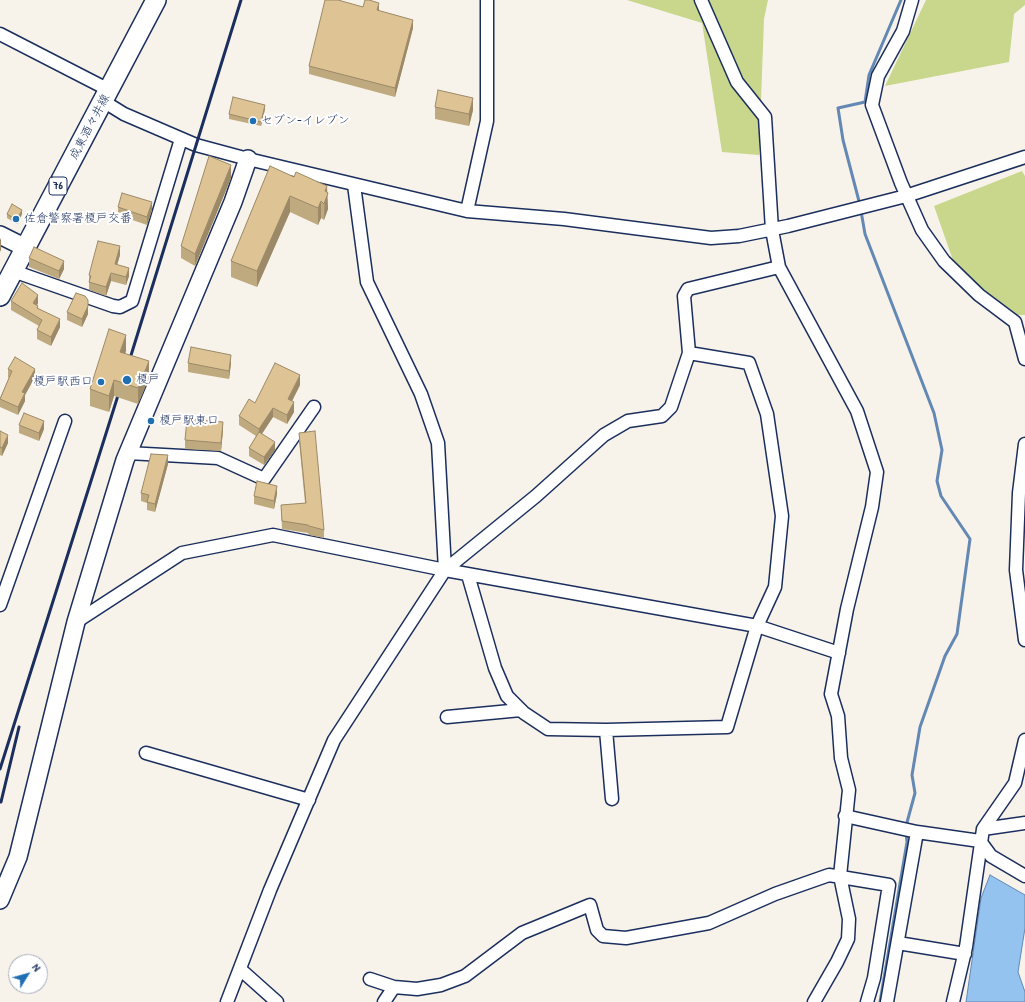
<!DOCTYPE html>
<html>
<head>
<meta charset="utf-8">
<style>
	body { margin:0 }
	#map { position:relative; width:1025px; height:1002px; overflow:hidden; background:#f8f3ea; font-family:"Patrick Hand",sans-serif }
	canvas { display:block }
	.north { position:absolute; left:8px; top:954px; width:40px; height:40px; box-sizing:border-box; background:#fff; border:1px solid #a4acbf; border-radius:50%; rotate:53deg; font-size:11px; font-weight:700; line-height:16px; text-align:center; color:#1b2f5e }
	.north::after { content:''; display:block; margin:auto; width:14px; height:18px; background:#1f6fb2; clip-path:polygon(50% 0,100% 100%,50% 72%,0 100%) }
</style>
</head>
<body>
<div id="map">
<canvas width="1025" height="1002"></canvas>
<div class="north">N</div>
</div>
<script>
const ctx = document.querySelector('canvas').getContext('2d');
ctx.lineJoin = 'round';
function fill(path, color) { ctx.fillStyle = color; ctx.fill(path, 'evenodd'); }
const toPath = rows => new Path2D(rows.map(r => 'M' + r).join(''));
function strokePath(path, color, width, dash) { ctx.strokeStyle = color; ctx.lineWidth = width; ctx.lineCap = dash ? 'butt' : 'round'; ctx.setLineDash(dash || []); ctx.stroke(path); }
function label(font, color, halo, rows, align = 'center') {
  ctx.font = font + ' "Patrick Hand","Klee One",sans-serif'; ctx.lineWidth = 4; ctx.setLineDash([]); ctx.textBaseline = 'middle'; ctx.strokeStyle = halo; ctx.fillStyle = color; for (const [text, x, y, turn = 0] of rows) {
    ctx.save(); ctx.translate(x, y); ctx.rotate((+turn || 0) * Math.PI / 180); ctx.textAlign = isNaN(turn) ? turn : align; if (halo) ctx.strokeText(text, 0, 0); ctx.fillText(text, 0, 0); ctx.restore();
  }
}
const green = toPath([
	[627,0,768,0,764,19,759,155,722,152,702,23],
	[926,0,1025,0,1025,5,1014,14,1009,62,885,86],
	[1022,171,1025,176,1025,315,1018,315,956,269,934,206]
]);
const water = toPath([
	[990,875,1025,895,1025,928,1018,972,1025,992,1025,1002,966,1002,981,898,990,875]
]);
const stream = toPath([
	[860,205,843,140,838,108,865,102,869,75,901,0],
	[861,211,865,234,934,413,942,450,937,481,941,496,970,539,957,634,945,656,920,727,912,775,915,793,906,826],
	[880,1002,907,842,906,832]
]);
const street = toPath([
	[701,0,737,82,765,117,772,230,779,267,857,411,877,472,872,507,847,609,831,694,838,716,841,758,849,790,840,876,849,919,848,939,837,962,814,1002],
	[912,0,903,31,878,76,872,105,901,183,922,230,944,261,979,295,1015,322,1025,359],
	[0,34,109,90],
	[103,101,124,114,196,145,248,159,467,211,564,219,711,238,739,236,788,226,906,196,1025,157],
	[354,185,367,282,421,394,438,443,445,570],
	[467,211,487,121,487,0],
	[13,271,113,306,120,307,132,301,181,139],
	[1025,444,1019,493,1016,570,1025,640],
	[128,453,218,458,264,479,314,407],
	[468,575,495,668,507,696,524,713,548,729,606,730,612,799],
	[0,605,65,421],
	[76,622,182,553,273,535,445,570,757,626,839,653],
	[447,717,521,710],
	[606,730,727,727,757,626,775,587,782,516,767,414,749,363,689,353],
	[146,753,309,800],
	[845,816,917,832,980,841,991,856,1025,876],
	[983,829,1025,823],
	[898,943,965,954],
	[240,969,277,1002],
	[370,979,394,987,417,989,441,985,465,976,522,933,590,905,597,930,603,936,626,938,709,923,775,894,829,875,889,885,874,978,867,1002],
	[227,1002,270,890,334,740,445,570,536,496,604,435,628,421,662,416,671,407,689,353,684,296,688,289,779,267],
	[384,1002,394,987],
	[887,1002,917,832],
	[953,1002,966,947,983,829,1015,783,1025,740]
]);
const secondary = toPath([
	[0,235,26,248],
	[0,900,18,857,76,622,125,460,233,202,248,159]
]);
const primary = toPath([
	[0,296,156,0]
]);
const rail = toPath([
	[128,365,241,0],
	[0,769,121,386],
	[1,802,19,727]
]);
const wall = toPath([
	[379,11,413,28,395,97,309,74,309,66],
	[435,107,473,110,469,126,435,119],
	[265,109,261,126,229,119,229,114],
	[270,166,327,193,328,209,324,220,321,218,318,225,290,212,257,287,231,277,231,261],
	[231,178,195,266,181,258,181,246],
	[118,207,152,210,147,225,118,215],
	[7,214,22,214,17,224,7,218],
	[120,255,117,265,129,276,126,285,111,281,106,296,89,290,89,275],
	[29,258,64,269,59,279,29,267],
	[88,300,88,314,82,327,67,320,67,312],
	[11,301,38,303,37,306,38,308,60,327,51,346,37,339,37,330,39,326,11,310],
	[126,351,125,354,149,378,138,404,114,396,109,412,90,406,90,389],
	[188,363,231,363,229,379,188,372],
	[8,369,35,377,25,395,25,401,18,415,0,407,0,398,9,378,8,377],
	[300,385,292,401,294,412,287,424,273,417,262,434,275,450,264,465,249,456,249,448,256,436,239,425,239,416,255,403],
	[19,425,44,429,39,441,19,433],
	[223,430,221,451,185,449,185,440],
	[0,431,8,443,2,456,0,455],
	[299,433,324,530,324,538,309,535,308,533,282,529,281,505,305,503,299,441],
	[168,464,155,512,147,510,147,503,141,501,141,493],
	[277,494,274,509,254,504,254,496]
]);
const shadedWall = toPath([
	[379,3,379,11,377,10],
	[413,20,413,28,395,97,395,88],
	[473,98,473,110,469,126,469,114],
	[265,105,265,109,261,126,261,122],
	[231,165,231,178,195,266,195,254],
	[327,186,328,209,324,220,325,191],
	[290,196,290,212,257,287,257,271],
	[321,201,321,218,318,225,318,208],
	[152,202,152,210,147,225,147,217],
	[22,210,22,214,17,224,17,220],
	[1,238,1,250,0,252,0,240],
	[120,246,120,255,115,272,115,264],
	[64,261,64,269,59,279,59,271],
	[129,268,129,276,126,285,126,277],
	[111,273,111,281,106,296,106,287],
	[38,295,38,303,33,312,33,303],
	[88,306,88,314,82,327,82,319],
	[60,319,60,327,51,346,51,337],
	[126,335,126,351,120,368,120,352],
	[231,355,231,363,229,379,229,371],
	[149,361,149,378,138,404,138,388],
	[35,369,35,377,25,395,25,401,18,415,18,407,22,392],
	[300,375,300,385,288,409,288,399],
	[114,380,114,396,109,412,109,396],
	[294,402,294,412,287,424,287,415],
	[273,408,273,417,259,438,259,429],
	[44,421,44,429,39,441,39,433],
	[223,422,223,430,221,451,221,443],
	[8,435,8,443,2,456,2,448],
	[275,442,275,450,264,465,264,457],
	[168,455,168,464,155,512,155,504],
	[277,486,277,494,274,509,274,501]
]);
const building = toPath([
	[325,0,338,0,363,7,365,0,369,0,379,3,377,10,413,20,395,88,309,66,325,0],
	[438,90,473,98,469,114,435,107,438,90],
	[233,97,265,105,261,122,229,114,233,97],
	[209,156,231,165,195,254,181,246,209,156],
	[270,166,294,177,296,172,327,186,325,191,328,193,324,204,321,201,318,208,290,196,257,271,231,261,270,166],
	[122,193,152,202,147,217,118,207,122,193],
	[12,204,22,210,17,220,7,214,12,204],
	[98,241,120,246,115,264,129,268,126,277,111,273,106,287,89,282,91,276,89,275,98,241],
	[34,247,64,261,59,271,29,258,34,247],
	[22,283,38,295,33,303,38,306,37,308,60,319,51,337,37,330,42,320,11,301,22,283],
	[76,293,85,296,88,300,88,306,82,319,67,312,76,293],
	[109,329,126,335,120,352,149,361,138,388,114,380,109,396,90,389,109,329],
	[191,347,231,355,229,371,188,363,191,347],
	[15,357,35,369,22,392,25,393,18,407,0,399,12,371,8,369,15,357],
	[275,363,300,375,288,399,294,402,287,415,273,408,259,429,239,416,249,399,255,403,275,363],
	[24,413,44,421,39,433,19,425,24,413],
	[187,419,223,422,221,443,185,440,187,419],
	[0,431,8,435,2,448,0,447,0,431],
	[315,431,324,530,309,526,308,525,282,521,281,505,306,503,299,433,315,431],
	[259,432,275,442,264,457,249,448,259,432],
	[151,454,168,455,155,504,147,502,149,495,141,493,151,454],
	[257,481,277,486,274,501,254,496,257,481]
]);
const markers = [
	[253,121,4,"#1f6fb2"],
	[16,219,4,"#1f6fb2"],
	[127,380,5,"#1f6fb2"],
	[101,382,4,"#1f6fb2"],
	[151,421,4,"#1f6fb2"]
];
const shields = [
	[58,186,18]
];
const shieldNames = [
	["76",58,186]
];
const poiNames = [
	["セブン-イレブン",261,121],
	["佐倉警察署榎戸交番",24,219],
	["榎戸",136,380],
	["榎戸駅西口",93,382,"right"],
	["榎戸駅東口",159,421]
];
const streetNames = [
	["成東酒々井線",90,127,-62]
];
fill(green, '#c8d78b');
fill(water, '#93c3ee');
strokePath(water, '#6388b4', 1);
strokePath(stream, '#6388b4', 3);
strokePath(street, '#1b2f5e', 15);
strokePath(secondary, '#1b2f5e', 20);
strokePath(primary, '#1b2f5e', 22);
strokePath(street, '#fff', 12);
strokePath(secondary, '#fff', 17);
strokePath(primary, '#fff', 19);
strokePath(rail, '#1b2f5e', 3);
fill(wall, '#bfa97f');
fill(shadedWall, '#9b8968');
fill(building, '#dec494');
strokePath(building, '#9b8968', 1);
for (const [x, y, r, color] of markers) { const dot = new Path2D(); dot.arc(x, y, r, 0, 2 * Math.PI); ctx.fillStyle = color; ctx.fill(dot); strokePath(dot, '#fff', 1.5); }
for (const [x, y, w] of shields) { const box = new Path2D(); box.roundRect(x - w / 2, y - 9, w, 18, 3); ctx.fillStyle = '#fff'; ctx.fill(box); strokePath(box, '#1b2f5e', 1); }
label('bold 11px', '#1b2f5e', null, shieldNames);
label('12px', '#1b2f5e', '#fff', poiNames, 'left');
label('12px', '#1b2f5e', '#fff', streetNames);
</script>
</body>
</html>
